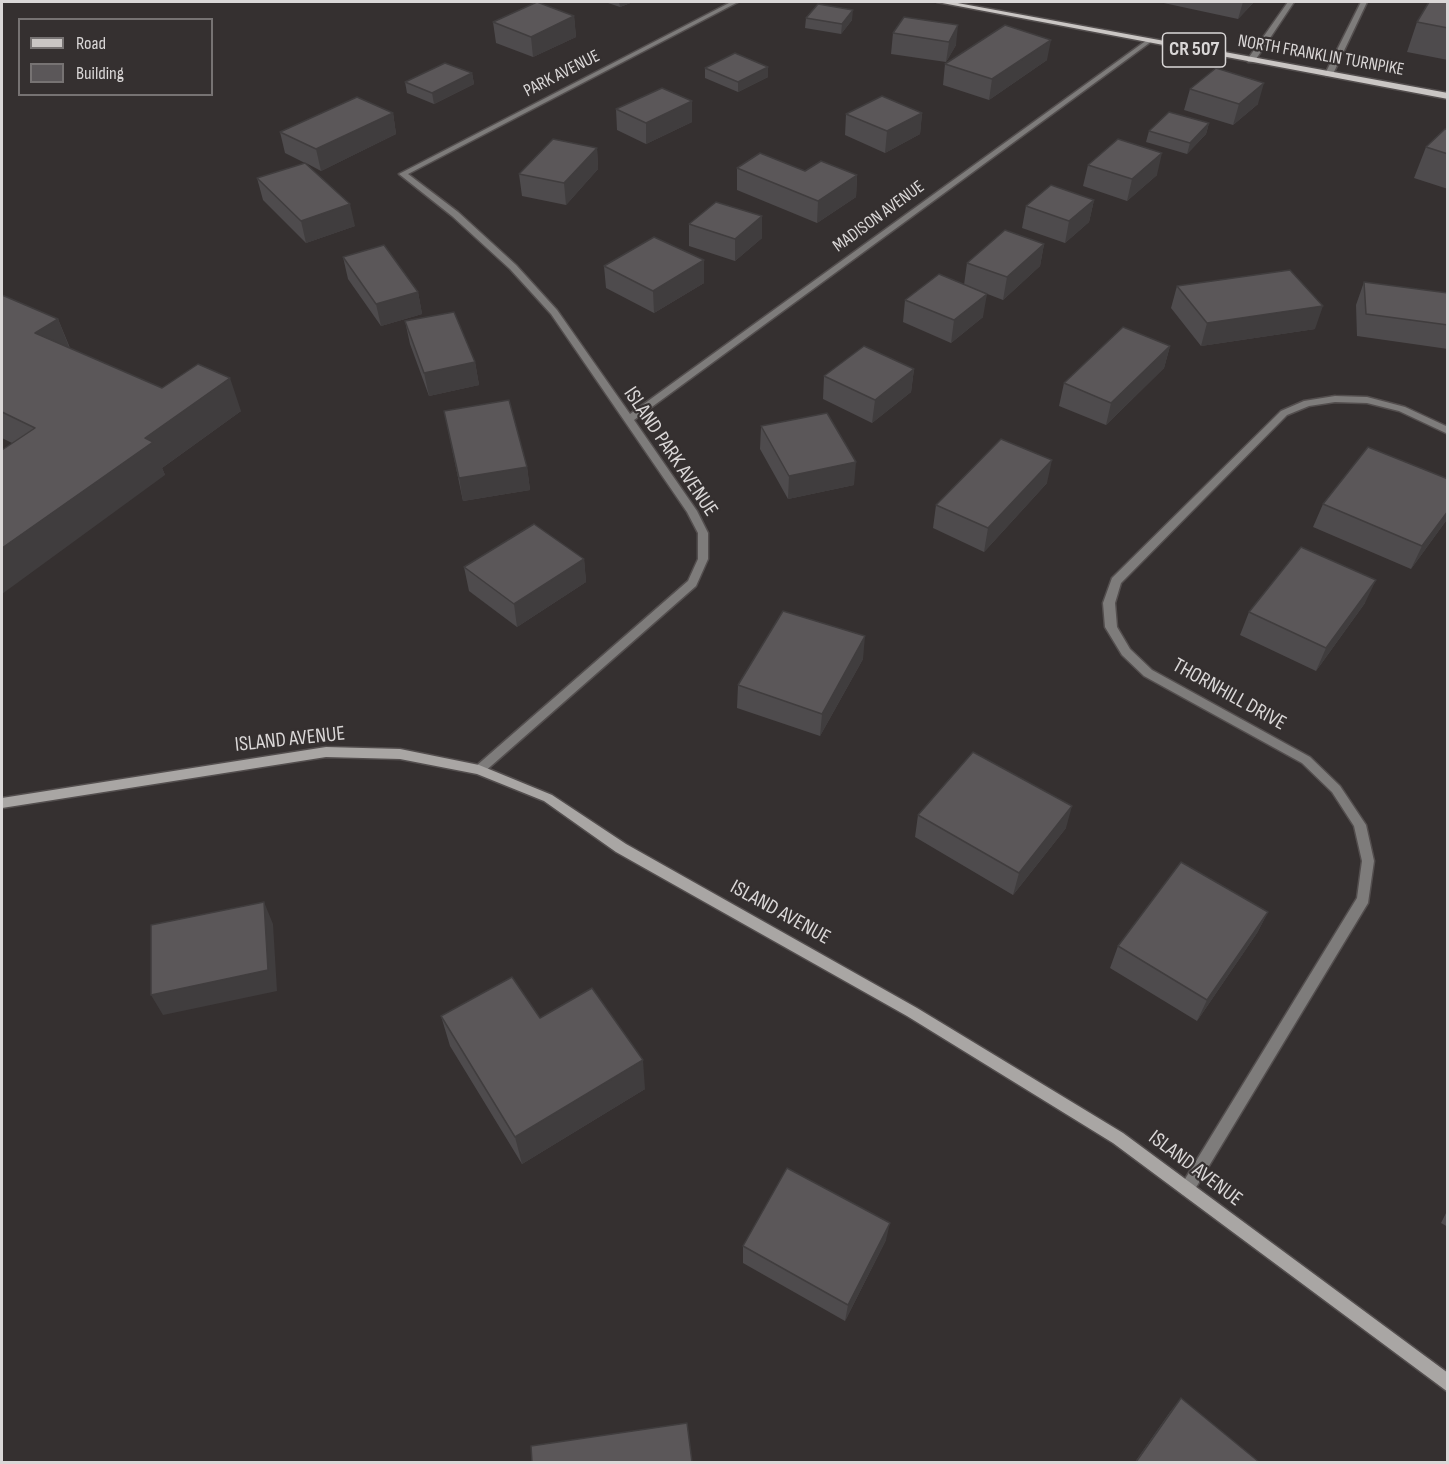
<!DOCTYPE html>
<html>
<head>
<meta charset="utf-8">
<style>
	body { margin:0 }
	#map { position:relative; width:1449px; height:1464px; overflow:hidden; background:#353030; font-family:"Sofia Sans Condensed",sans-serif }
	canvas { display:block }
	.frame { position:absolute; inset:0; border:3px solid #dad7d7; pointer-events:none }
	.legend { position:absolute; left:18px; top:18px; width:195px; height:78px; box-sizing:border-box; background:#353030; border:2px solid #777373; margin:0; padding:8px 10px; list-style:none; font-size:18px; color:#dad7d7 }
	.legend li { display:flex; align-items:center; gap:12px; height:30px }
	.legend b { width:30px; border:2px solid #777373 }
</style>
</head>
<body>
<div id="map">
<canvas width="1449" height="1464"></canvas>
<div class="frame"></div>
<ul class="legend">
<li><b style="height:8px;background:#cac6c4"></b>Road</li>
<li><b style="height:16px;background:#5b5759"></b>Building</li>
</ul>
</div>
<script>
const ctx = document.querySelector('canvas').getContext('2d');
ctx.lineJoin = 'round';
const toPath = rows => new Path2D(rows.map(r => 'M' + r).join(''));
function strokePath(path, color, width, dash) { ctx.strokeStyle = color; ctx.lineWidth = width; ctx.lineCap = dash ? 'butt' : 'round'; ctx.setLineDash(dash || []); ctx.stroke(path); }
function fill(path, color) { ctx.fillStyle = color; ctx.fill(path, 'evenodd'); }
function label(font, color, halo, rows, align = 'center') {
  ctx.font = font + ' "Sofia Sans Condensed",sans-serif'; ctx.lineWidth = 4.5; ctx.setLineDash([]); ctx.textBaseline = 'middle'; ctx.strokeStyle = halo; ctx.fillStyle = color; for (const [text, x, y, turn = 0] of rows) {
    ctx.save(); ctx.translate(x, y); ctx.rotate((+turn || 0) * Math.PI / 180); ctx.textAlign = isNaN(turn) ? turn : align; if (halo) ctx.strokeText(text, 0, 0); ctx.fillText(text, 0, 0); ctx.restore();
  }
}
const lane = toPath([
	[1288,2,1294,2,1254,62,1248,62,1247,60,1288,2],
	[1361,2,1367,2,1333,74,1326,76,1325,74,1361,2]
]);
const street = toPath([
	[731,2,738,2,408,174,458,212,516,265,557,310,630,414,1147,40,1152,41,634,420,697,511,708,533,708,559,696,586,483,773,475,773,473,770,475,767,688,581,698,559,698,533,687,512,551,314,510,269,452,216,399,174,731,2],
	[1335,396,1367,397,1405,407,1448,427,1448,434,1399,411,1367,403,1335,402,1309,406,1287,415,1121,583,1115,603,1117,627,1130,649,1152,670,1310,757,1340,786,1366,825,1374,861,1368,903,1192,1194,1187,1196,1182,1194,1179,1189,1182,1184,1357,898,1362,861,1354,826,1332,792,1302,763,1144,676,1122,655,1105,627,1103,603,1112,578,1281,411,1304,401,1335,396]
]);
const secondary = toPath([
	[326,747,400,749,479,765,552,795,626,844,917,1008,1123,1133,1448,1373,1448,1392,1113,1143,907,1016,616,852,544,801,477,774,400,759,326,757,2,808,2,798,326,747]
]);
const primary = toPath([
	[937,2,952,2,1448,93,1448,99,937,2]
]);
const wall = toPath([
	[605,2,633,2,620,7],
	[1159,2,1254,2,1238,19],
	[1448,2,1448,60,1407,52,1417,22],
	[574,16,576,37,533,57,496,43,493,22],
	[904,17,956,45,946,62,891,54,893,33],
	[806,18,852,20,841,34,805,28],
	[1047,60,989,100,943,85,945,64],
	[768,67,768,77,738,92,705,78,705,68],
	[472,73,474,84,434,104,407,93,405,82],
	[1190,89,1258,104,1233,125,1184,110],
	[692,101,692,122,646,144,617,130,616,109],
	[393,113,396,134,321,171,306,163,355,226,306,243,263,200,257,178,305,163,285,153,280,132],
	[922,113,920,134,885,153,845,135,846,114],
	[1209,123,1206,134,1187,154,1146,142,1149,131],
	[1448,130,1448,189,1414,178,1426,147],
	[597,148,598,169,566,205,522,196,519,174],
	[1088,165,1157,175,1127,201,1083,186],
	[737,168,805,171,857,175,856,197,817,223,737,190],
	[1094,200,1089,222,1065,243,1022,228,1026,206],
	[762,216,762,238,735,261,689,246,689,224],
	[1044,244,1040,266,1003,300,972,288,983,317,951,343,903,322,905,300,964,285,967,263],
	[343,257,418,292,422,314,381,326,348,279],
	[604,266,704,283,654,313,606,288],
	[1364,282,1448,293,1448,349,1357,336,1356,305],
	[1177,286,1315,329,1201,346,1171,308],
	[2,295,58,319,70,348,162,388,241,411,162,468,165,475,12,443,2,438],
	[405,321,475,362,479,385,429,396,410,344],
	[1170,346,1164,368,1106,425,1059,406,1064,383],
	[914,369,911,392,872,423,823,399,824,376],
	[444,411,527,467,530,490,463,501],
	[761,426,854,485,788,499,760,449],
	[1448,479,1448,518,1411,569,1313,527,1323,504],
	[1047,483,984,552,933,528,936,505],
	[584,559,586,582,517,627,469,591,464,567],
	[1365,603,1316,671,1240,635,1249,612],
	[863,659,820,736,737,708,738,685],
	[918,815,1066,828,1013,895,915,837],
	[1268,912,1257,933,1197,1021,1110,968,1118,946],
	[441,1016,540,1018,645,1089,522,1164,450,1046],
	[1448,1209,1448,1227,1441,1223],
	[886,1240,845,1321,743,1263,743,1246],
	[1181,1398,1259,1462,1135,1462,1170,1412]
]);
const shadedWall = toPath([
	[619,2,633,2,620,7],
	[1243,2,1254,2,1238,19],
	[853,10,852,20,841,34,842,24],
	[574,16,576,37,533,57,531,37],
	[958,25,956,45,946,62,949,42],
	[1051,40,1047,60,989,100,992,79],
	[768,67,768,77,738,92,738,82],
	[472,73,474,84,434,104,432,93],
	[1264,83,1258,104,1233,125,1239,104],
	[692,101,692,122,646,144,646,123],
	[393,113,396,134,321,171,316,149],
	[922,113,920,134,885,153,887,131],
	[1209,123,1206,134,1187,154,1190,143],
	[597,148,598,169,566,205,564,183],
	[1162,153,1157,175,1127,201,1132,179],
	[857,175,856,197,817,223,818,201],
	[1094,200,1089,222,1065,243,1069,221],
	[350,204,355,226,306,243,301,221],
	[762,216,762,238,735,261,735,239],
	[1044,244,1040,266,1003,300,1007,277],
	[704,260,704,283,654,313,653,291],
	[418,292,422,314,381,326,376,304],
	[987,294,983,317,951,343,954,320],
	[1323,306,1315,329,1201,346,1207,323],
	[58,319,71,352,35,333],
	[1170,346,1164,368,1106,425,1111,403],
	[475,362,479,385,429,396,424,373],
	[914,369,911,392,872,423,875,400],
	[230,378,241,411,162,468,165,475,2,594,2,548,145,438],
	[1052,460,1047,483,984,552,988,528],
	[856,462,854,485,788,499,789,476],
	[527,467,530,490,463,501,459,478],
	[1448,511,1448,518,1411,569,1422,546],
	[584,559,586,582,517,627,514,604],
	[1376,580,1365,603,1316,671,1326,648],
	[865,636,863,659,820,736,822,714],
	[1072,806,1066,828,1013,895,1019,873],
	[264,902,273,924,277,991,163,1015,151,995],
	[1268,912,1257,933,1197,1021,1207,1000],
	[643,1060,645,1089,522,1164,515,1137],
	[890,1223,886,1240,845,1321,848,1305]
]);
const building = toPath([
	[537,2,574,16,531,37,493,22,537,2],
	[1429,2,1448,2,1448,28,1417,22,1429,2],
	[818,4,853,10,842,24,806,18,818,4],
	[904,17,958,25,949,42,893,33,904,17],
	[1005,25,1051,40,992,79,945,64,1005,25],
	[735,53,768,67,738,82,705,68,735,53],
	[445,63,472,73,432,93,405,82,445,63],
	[1216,68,1264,83,1239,104,1190,89,1216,68],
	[662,88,692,101,646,123,616,109,662,88],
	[882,96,922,113,887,131,846,114,882,96],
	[357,97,393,113,316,149,280,132,357,97],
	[1169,112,1209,123,1190,143,1149,131,1169,112],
	[1445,129,1448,130,1448,154,1426,147,1445,129],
	[553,139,597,148,564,183,519,174,553,139],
	[1118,139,1162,153,1132,179,1088,165,1118,139],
	[760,153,805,171,821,161,857,175,818,201,737,168,760,153],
	[305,163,350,204,301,221,257,178,305,163],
	[1051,185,1094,200,1069,221,1026,206,1051,185],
	[716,202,762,216,735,239,689,224,716,202],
	[1005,230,1044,244,1007,277,967,263,1005,230],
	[654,237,704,260,653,291,604,266,654,237],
	[384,245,418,292,376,304,343,257,384,245],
	[1290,270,1323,306,1207,323,1177,286,1290,270],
	[939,274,987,294,954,320,905,300,939,274],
	[1364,282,1448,293,1448,325,1366,314,1364,282],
	[2,295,58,319,35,333,162,388,198,364,230,378,145,438,153,442,2,548,2,450,35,428,2,412,2,295],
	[454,312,475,362,424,373,405,321,454,312],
	[1123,327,1170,346,1111,403,1064,383,1123,327],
	[864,346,914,369,875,400,824,376,864,346],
	[509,400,527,467,459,478,444,411,509,400],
	[827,413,856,462,789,476,761,426,827,413],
	[1001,439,1052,460,988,528,936,505,1001,439],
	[1368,447,1448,479,1448,511,1422,546,1323,504,1368,447],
	[534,524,584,559,514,604,464,567,534,524],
	[1301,547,1376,580,1326,648,1249,612,1301,547],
	[783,611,865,636,822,714,738,685,783,611],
	[973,752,1072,806,1019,873,918,815,973,752],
	[1181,862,1268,912,1207,1000,1118,946,1181,862],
	[264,902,268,970,151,995,151,925,264,902],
	[512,977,540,1018,592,988,643,1060,515,1137,441,1016,512,977],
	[787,1168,890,1223,848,1305,743,1246,787,1168],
	[1181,1398,1259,1462,1136,1462,1181,1398],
	[687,1423,692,1462,532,1462,531,1446,687,1423]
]);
const farStreetnames = [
	["NORTH FRANKLIN TURNPIKE",1321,56,10],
	["PARK AVENUE",562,74,-27],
	["MADISON AVENUE",879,217,-36]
];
const shields = [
	[1194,50,63]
];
const shieldNames = [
	["CR 507",1194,50]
];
const streetNames = [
	["ISLAND PARK AVENUE",670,452,56],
	["THORNHILL DRIVE",1229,695,29],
	["ISLAND AVENUE",290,740,-6],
	["ISLAND AVENUE",780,913,29],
	["ISLAND AVENUE",1195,1169,37]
];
strokePath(lane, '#534e4e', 3);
strokePath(street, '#534e4e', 3);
strokePath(secondary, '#534e4e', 3);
strokePath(primary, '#534e4e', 3);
fill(lane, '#7e7c7b');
fill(street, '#7e7c7b');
fill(secondary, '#a9a6a4');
fill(primary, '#cac6c4');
fill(wall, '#4e4b4d');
fill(shadedWall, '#403d3e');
fill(building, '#5b5759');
strokePath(building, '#403d3e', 1.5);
label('18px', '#dad7d7', '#353030', farStreetnames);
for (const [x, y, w] of shields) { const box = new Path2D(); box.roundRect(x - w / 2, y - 17, w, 34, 4.5); ctx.fillStyle = '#353030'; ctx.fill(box); strokePath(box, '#dad7d7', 1.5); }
label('bold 20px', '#dad7d7', null, shieldNames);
label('21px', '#dad7d7', '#353030', streetNames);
</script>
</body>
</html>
